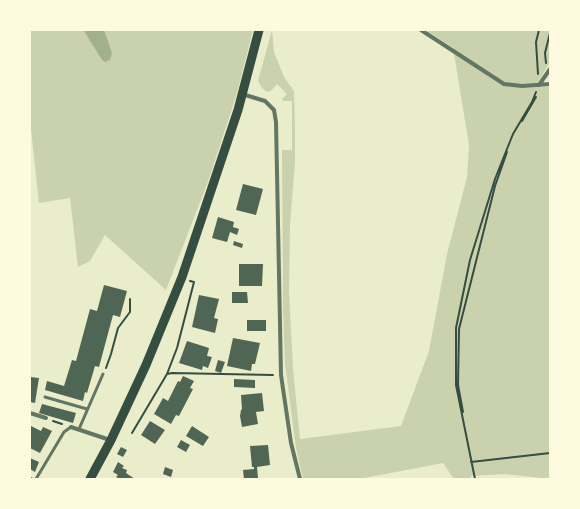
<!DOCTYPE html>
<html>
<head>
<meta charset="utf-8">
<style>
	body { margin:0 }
	#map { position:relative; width:580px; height:509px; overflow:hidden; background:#e9edc9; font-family:"Varela Round",sans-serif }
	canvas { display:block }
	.frame { position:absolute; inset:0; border:31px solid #fefae0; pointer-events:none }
</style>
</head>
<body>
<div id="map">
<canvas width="580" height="509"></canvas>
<div class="frame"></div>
</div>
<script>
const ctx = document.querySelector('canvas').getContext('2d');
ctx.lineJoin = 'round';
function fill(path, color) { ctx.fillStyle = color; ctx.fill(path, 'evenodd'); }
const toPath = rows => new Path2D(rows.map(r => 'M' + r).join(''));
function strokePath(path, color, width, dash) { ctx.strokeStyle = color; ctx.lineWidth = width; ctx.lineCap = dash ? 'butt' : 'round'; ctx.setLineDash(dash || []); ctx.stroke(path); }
const green = toPath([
	[30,30,253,30,237,93,209,179,166,290,105,235,90,261,78,267,70,198,39,203,30,120],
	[272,30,274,52,284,77,294,91,295,130,295,162,290,225,289,291,293,369,300,439,401,426,429,351,447,254,467,177,469,145,453,48,426,30,550,30,550,62,535,87,550,87,550,479,505,474,471,476,471,479,454,479,443,463,359,479,303,479,296,448,285,364,283,310,282,150,292,150,292,101,283,101,282,99,287,94,277,84,271,91,267,92,262,88,258,81]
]);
const water = toPath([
	[87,30,104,30,112,53,110,60,105,62,102,60,84,31]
]);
const building = toPath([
	[243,184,263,189,256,215,236,210],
	[218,217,234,222,233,227,239,229,237,235,230,232,227,242,212,238],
	[234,241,243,244,242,248,233,245],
	[239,264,263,264,262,286,239,286],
	[104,285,127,291,120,317,113,315,99,367,95,366,87,393,85,392,83,401,45,390,47,381,64,386,72,360,76,361,90,309,97,311],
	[232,292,247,292,248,303,232,303],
	[199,295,219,299,214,318,218,319,215,333,192,327],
	[247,320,266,320,266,331,247,331],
	[233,338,260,343,255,364,252,364,251,371,227,366],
	[187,341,209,348,207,356,212,357,208,368,203,366,202,370,179,363],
	[218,360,225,362,221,373,215,371],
	[183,376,194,381,190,388,193,389,179,416,176,415,171,424,154,414,163,398,168,401,178,381,180,382],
	[30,377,39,378,35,403,30,402],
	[234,379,255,380,255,388,234,387],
	[262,393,264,411,256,412,258,424,242,427,240,416,241,410,242,409,241,395],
	[42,404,76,413,73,423,39,413],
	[150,421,165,430,155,444,141,435],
	[31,426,41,431,43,427,52,431,40,453,30,448,30,429],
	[192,426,209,437,203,446,186,436],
	[181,440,190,445,186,452,177,447],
	[268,445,270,465,257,467,258,478,244,479,243,470,254,469,254,467,252,467,250,446],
	[121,447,127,450,123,457,117,454],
	[30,458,39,462,35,472,30,469],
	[118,462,124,466,122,468,127,470,126,473,135,479,120,479,116,477,118,475,113,472],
	[165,467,173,470,171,477,163,474]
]);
const path = toPath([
	[546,63,545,53,550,33],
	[538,74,536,42,539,30],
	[522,121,536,97],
	[106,368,111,354,118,328,130,312,130,299],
	[167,374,172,373,273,375],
	[463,412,458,385,459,329,495,186,507,152],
	[53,421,62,424],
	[132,433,167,374,177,348,194,282,190,281],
	[471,462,550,453],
	[475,479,456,385,456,328,470,260,495,179,513,134,532,102,536,92]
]);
const service = toPath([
	[45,397,87,409],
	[79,429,103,374],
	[30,478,32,479],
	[36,479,64,432,71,427]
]);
const minor = toPath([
	[421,30,504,84,522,86,550,84],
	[539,85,550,69],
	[242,94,265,101,274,110,276,122,281,375,291,443,300,479],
	[30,413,46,418],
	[71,427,110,440]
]);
const primary = toPath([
	[90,479,111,440,146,365,182,277,238,110,259,30]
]);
fill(green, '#cad2ad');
fill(water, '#a3b18a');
fill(building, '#4f6655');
strokePath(path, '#344e41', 2);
strokePath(service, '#617663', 3);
strokePath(minor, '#617663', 4);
strokePath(primary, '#344e41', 9);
</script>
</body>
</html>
